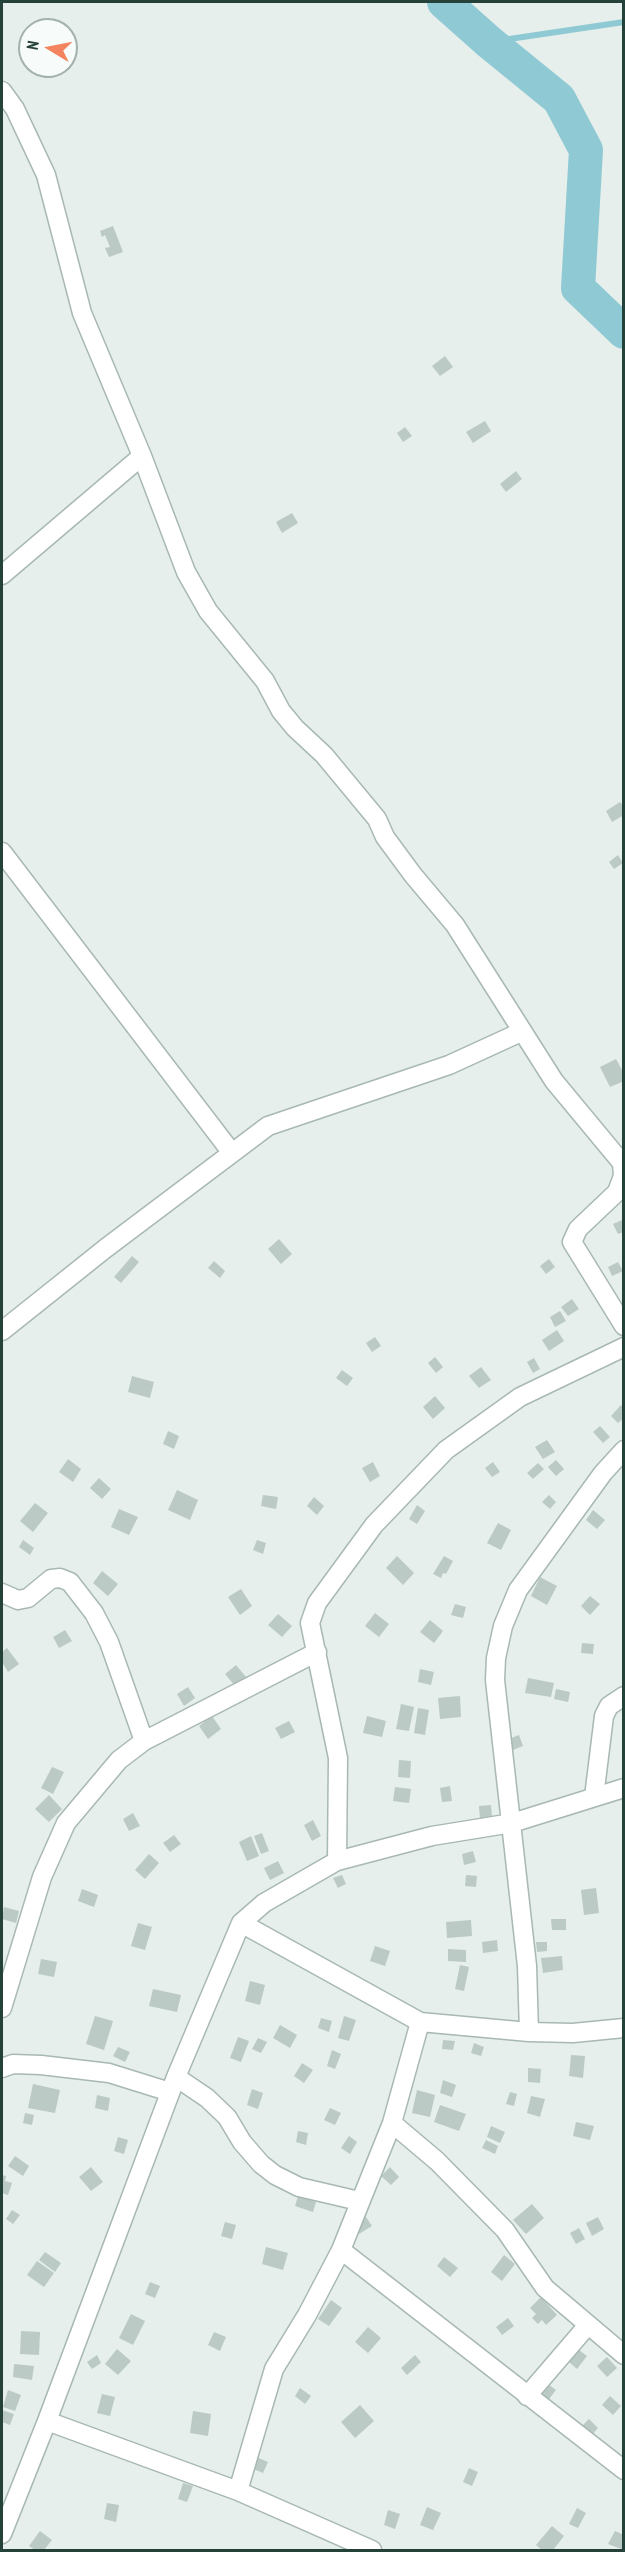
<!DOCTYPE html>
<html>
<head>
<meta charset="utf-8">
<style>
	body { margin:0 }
	#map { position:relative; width:625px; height:2552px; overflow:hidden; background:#e6efeb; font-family:"PT Sans Narrow",sans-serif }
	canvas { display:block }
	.frame { position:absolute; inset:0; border:3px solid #24423a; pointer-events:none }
	.north { position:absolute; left:18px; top:18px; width:60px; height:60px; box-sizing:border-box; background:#f7fbf9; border:2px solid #a3b1ad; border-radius:50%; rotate:280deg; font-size:16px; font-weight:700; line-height:24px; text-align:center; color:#24423a }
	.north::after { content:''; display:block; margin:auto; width:21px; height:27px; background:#f4845f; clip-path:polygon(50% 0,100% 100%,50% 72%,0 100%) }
</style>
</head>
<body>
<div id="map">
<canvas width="625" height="2552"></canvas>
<div class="frame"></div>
<div class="north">N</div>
</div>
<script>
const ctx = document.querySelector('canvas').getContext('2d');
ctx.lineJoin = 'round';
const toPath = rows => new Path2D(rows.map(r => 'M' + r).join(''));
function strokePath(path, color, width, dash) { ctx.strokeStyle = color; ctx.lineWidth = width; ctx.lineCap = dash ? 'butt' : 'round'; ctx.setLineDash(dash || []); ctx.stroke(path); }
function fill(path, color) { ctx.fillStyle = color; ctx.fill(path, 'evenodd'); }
const stream = toPath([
	[489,42,624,22]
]);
const river = toPath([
	[444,2,489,42,559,99,586,150,578,288,624,332]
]);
const building = toPath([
	[113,226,123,252,109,257,105,248,110,247,105,235,102,237,100,231],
	[445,356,453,367,440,376,432,366],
	[485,421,491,431,473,443,466,432],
	[405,427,412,436,403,442,397,433],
	[516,471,522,479,506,492,500,484],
	[292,513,298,523,282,533,276,522],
	[620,802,624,807,624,815,612,822,606,811],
	[618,855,623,863,614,869,609,862],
	[616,1059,624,1074,624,1081,610,1087,600,1067],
	[622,1220,624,1232,618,1234,613,1224],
	[279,1239,292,1254,281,1264,268,1249],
	[132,1256,139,1262,121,1283,114,1277],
	[549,1259,555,1267,546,1274,540,1266],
	[214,1261,225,1271,220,1278,208,1268],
	[618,1262,623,1271,612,1276,608,1267],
	[572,1299,579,1309,568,1316,561,1307],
	[560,1311,566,1321,555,1327,550,1317],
	[557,1330,564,1341,549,1351,542,1340],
	[375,1337,381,1346,372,1352,366,1343],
	[435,1357,443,1367,436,1373,428,1363],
	[534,1358,540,1369,533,1373,527,1362],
	[481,1367,491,1380,479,1388,469,1376],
	[342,1370,353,1378,347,1386,336,1378],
	[132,1376,154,1382,150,1398,128,1392],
	[435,1396,445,1408,433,1419,423,1407],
	[621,1405,624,1408,624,1418,618,1423,611,1416],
	[600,1426,610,1437,603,1443,593,1432],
	[168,1431,179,1436,174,1449,163,1444],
	[547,1440,555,1452,543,1459,535,1447],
	[68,1459,81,1469,73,1482,59,1472],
	[556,1460,564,1469,556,1476,548,1467],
	[373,1462,380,1476,370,1482,362,1468],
	[493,1462,500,1472,492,1477,485,1468],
	[538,1463,544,1469,533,1479,527,1473],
	[99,1478,111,1489,102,1499,90,1488],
	[177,1490,198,1500,190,1520,168,1510],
	[263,1495,278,1497,276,1509,261,1506],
	[549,1495,556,1502,550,1509,542,1502],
	[314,1497,324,1506,317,1515,307,1506],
	[35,1503,48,1513,33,1532,20,1521],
	[417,1505,425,1511,417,1524,409,1519],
	[119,1509,138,1517,129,1535,111,1527],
	[593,1510,605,1520,597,1529,586,1520],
	[498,1523,511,1530,501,1550,487,1543],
	[23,1540,34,1548,30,1555,19,1547],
	[257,1540,266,1543,263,1554,253,1550],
	[397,1556,414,1573,403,1585,386,1568],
	[444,1556,453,1561,446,1574,443,1573,441,1578,433,1574],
	[102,1571,118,1584,108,1596,93,1583],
	[540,1577,557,1586,547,1605,531,1596],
	[241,1589,252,1606,240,1615,228,1597],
	[590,1596,600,1604,590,1615,581,1606],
	[455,1604,466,1607,463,1618,451,1615],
	[375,1613,389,1624,379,1637,365,1626],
	[278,1614,292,1626,282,1637,268,1625],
	[430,1620,443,1631,434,1643,420,1632],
	[65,1630,72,1641,59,1648,53,1637],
	[582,1643,594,1644,593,1654,581,1653],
	[7,1648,19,1664,8,1672,2,1662,2,1652],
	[236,1665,247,1678,236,1687,225,1674],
	[420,1669,434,1672,431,1685,418,1682],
	[528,1678,554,1683,551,1697,525,1693],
	[188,1687,195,1698,184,1706,177,1694],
	[556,1689,570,1692,568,1702,554,1699],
	[460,1696,461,1717,440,1719,438,1698],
	[401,1704,414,1707,409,1731,396,1729],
	[418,1708,429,1710,425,1735,414,1733],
	[212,1716,221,1729,208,1739,199,1726],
	[367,1716,386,1721,382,1737,363,1733],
	[289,1721,295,1732,281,1739,275,1728],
	[519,1735,523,1746,513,1750,509,1739],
	[399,1760,411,1761,410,1778,398,1777],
	[52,1767,64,1772,53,1794,41,1788],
	[450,1786,452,1801,442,1802,440,1788],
	[395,1787,411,1789,409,1803,393,1801],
	[49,1795,62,1809,49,1822,35,1809],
	[491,1805,492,1818,480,1819,479,1806],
	[133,1813,140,1826,129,1831,123,1819],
	[313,1820,321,1836,312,1841,304,1825],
	[262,1833,269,1851,261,1854,254,1836],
	[174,1835,181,1844,170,1852,163,1843],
	[251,1836,259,1856,247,1861,239,1842],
	[473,1851,476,1862,464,1865,462,1854],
	[149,1854,159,1863,145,1879,135,1870],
	[278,1861,284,1873,270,1880,264,1868],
	[342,1875,346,1884,338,1888,333,1878],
	[466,1875,477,1876,476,1887,465,1886],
	[596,1888,599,1913,584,1915,581,1890],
	[82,1889,98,1895,94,1907,78,1901],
	[4,1907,19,1911,16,1923,2,1919],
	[551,1919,566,1919,566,1930,552,1930],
	[471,1920,472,1936,447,1938,446,1922],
	[138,1923,152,1927,145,1950,131,1946],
	[497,1940,498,1951,483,1953,482,1942],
	[536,1942,547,1942,547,1951,537,1952],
	[375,1946,390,1951,385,1966,370,1961],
	[448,1949,466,1950,466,1962,448,1961],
	[562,1956,563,1970,543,1973,541,1958],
	[41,1959,57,1962,54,1977,38,1974],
	[460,1965,469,1967,464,1991,455,1989],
	[250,1981,265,1985,260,2005,245,2001],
	[153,1989,181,1995,177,2012,149,2006],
	[95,2016,113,2021,104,2050,86,2044],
	[344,2016,356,2020,349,2041,338,2038],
	[321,2018,332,2021,329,2032,318,2028],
	[280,2025,297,2035,290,2048,273,2038],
	[238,2037,249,2041,241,2062,230,2058],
	[258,2038,267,2042,261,2053,252,2049],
	[443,2040,455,2041,453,2050,442,2049],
	[474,2043,484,2047,481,2056,471,2053],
	[118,2047,130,2052,125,2062,113,2056],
	[332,2050,341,2054,335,2069,327,2066],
	[571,2055,585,2056,583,2078,569,2076],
	[302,2063,313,2070,304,2083,294,2076],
	[528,2068,541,2069,540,2083,528,2082],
	[443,2080,456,2085,452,2097,440,2093],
	[33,2084,60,2090,55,2113,28,2108],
	[252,2089,263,2093,258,2109,247,2105],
	[417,2090,435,2095,430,2117,412,2113],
	[510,2092,517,2094,514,2106,506,2104],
	[97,2095,110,2098,108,2111,95,2108],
	[531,2096,545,2099,540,2117,527,2113],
	[440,2105,466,2114,459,2131,434,2122],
	[330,2108,341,2113,335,2125,324,2120],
	[25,2113,34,2115,32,2125,23,2123],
	[576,2122,594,2126,590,2140,573,2136],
	[491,2126,505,2132,500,2143,487,2137],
	[298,2131,308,2133,306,2145,296,2142],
	[349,2136,357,2142,350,2154,341,2148],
	[118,2137,128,2140,124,2154,114,2151],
	[486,2140,498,2146,495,2154,482,2148],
	[15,2156,29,2166,23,2176,8,2166],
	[91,2167,103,2182,91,2191,79,2177],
	[390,2167,399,2177,391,2185,381,2176],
	[2,2175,6,2176,5,2181,12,2183,8,2195,2,2193],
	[298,2196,316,2202,313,2212,295,2206],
	[532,2204,544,2218,526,2234,513,2220],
	[12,2210,20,2215,13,2224,6,2219],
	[366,2217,372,2226,359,2234,353,2225],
	[598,2217,604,2229,592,2236,586,2223],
	[225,2222,236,2225,232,2239,221,2236],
	[579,2228,585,2239,576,2244,570,2233],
	[266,2247,288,2253,283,2270,262,2264],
	[45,2252,61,2263,55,2272,39,2260],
	[504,2255,515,2264,502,2281,491,2272],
	[444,2257,458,2268,450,2277,437,2266],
	[37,2261,54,2273,44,2287,27,2275],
	[150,2282,160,2286,155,2298,145,2294],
	[541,2297,557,2315,546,2325,542,2320,538,2324,532,2318,536,2314,530,2308],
	[331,2300,342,2308,329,2326,318,2319],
	[131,2314,145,2321,133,2345,119,2338],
	[508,2318,514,2326,502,2335,496,2327],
	[368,2327,381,2338,368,2353,355,2342],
	[21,2331,40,2332,39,2355,20,2354],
	[214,2332,226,2337,220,2351,208,2345],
	[117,2349,131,2361,118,2375,105,2364],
	[579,2350,587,2356,577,2369,569,2362],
	[97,2355,101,2363,92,2369,87,2362],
	[415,2355,421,2362,407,2375,401,2368],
	[607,2357,617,2368,607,2377,597,2366],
	[14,2364,34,2366,32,2380,13,2377],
	[548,2384,556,2390,546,2403,538,2397],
	[300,2388,311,2396,305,2404,295,2396],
	[8,2390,21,2395,15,2411,3,2407],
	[102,2394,115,2397,110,2416,97,2413],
	[610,2396,621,2406,613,2415,602,2405],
	[360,2405,374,2421,355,2438,341,2422],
	[2,2410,14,2414,10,2425,2,2422],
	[193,2411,211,2414,208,2436,190,2433],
	[589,2419,598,2428,591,2436,581,2427],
	[254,2456,268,2462,263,2473,249,2467],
	[469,2468,478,2472,472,2486,463,2482],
	[183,2483,193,2486,187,2502,178,2499],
	[107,2503,119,2505,116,2522,104,2519],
	[427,2507,441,2513,433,2530,420,2525],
	[577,2508,586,2513,578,2528,569,2524],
	[388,2510,400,2514,395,2529,384,2525],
	[552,2526,564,2536,553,2550,542,2550,536,2545],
	[40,2531,52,2540,44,2550,35,2550,29,2546],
	[615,2531,624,2535,624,2550,608,2544]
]);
const minor = toPath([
	[2,91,15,109,46,175,82,313,142,456,186,572,208,611,265,681,281,711,295,728,324,755,377,819,385,837,413,875,455,925,554,1081,622,1163,623,1176,617,1192,578,1229,572,1242,624,1326],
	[2,575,142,456],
	[2,852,232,1153],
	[2,1331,106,1248,268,1126,449,1065,521,1032],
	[2,1593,18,1600,28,1598,51,1579,60,1578,70,1582,94,1613,109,1642,144,1741],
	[594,1797,604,1716,609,1706,624,1696],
	[337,1861,338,1758,310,1623,317,1603,374,1525,446,1450,520,1397,624,1347],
	[241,1923,420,2022,529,2032,573,2033,624,2028],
	[2,2008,42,1877,66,1823,119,1760,144,1741,317,1652],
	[529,2032,527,1966,495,1680,496,1658,503,1626,518,1590,603,1473,624,1450],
	[2,2068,13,2064,41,2065,109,2073,170,2092],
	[176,2077,207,2098,227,2117,242,2142,261,2164,275,2175,299,2187,359,2201],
	[392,2123,437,2161,505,2230,545,2288,624,2355],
	[341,2250,624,2470],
	[527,2396,588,2325],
	[47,2421,238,2491,372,2550],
	[238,2491,274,2369,307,2315,341,2250,392,2123,420,2022],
	[2,2534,47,2421,176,2077,241,1923,264,1903,337,1861,432,1836,512,1823,624,1788]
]);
strokePath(stream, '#8ec9d4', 6);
strokePath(river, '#8ec9d4', 34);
fill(building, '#bbcac4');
strokePath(minor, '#a8b8b2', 21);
strokePath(minor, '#fff', 18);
</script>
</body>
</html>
